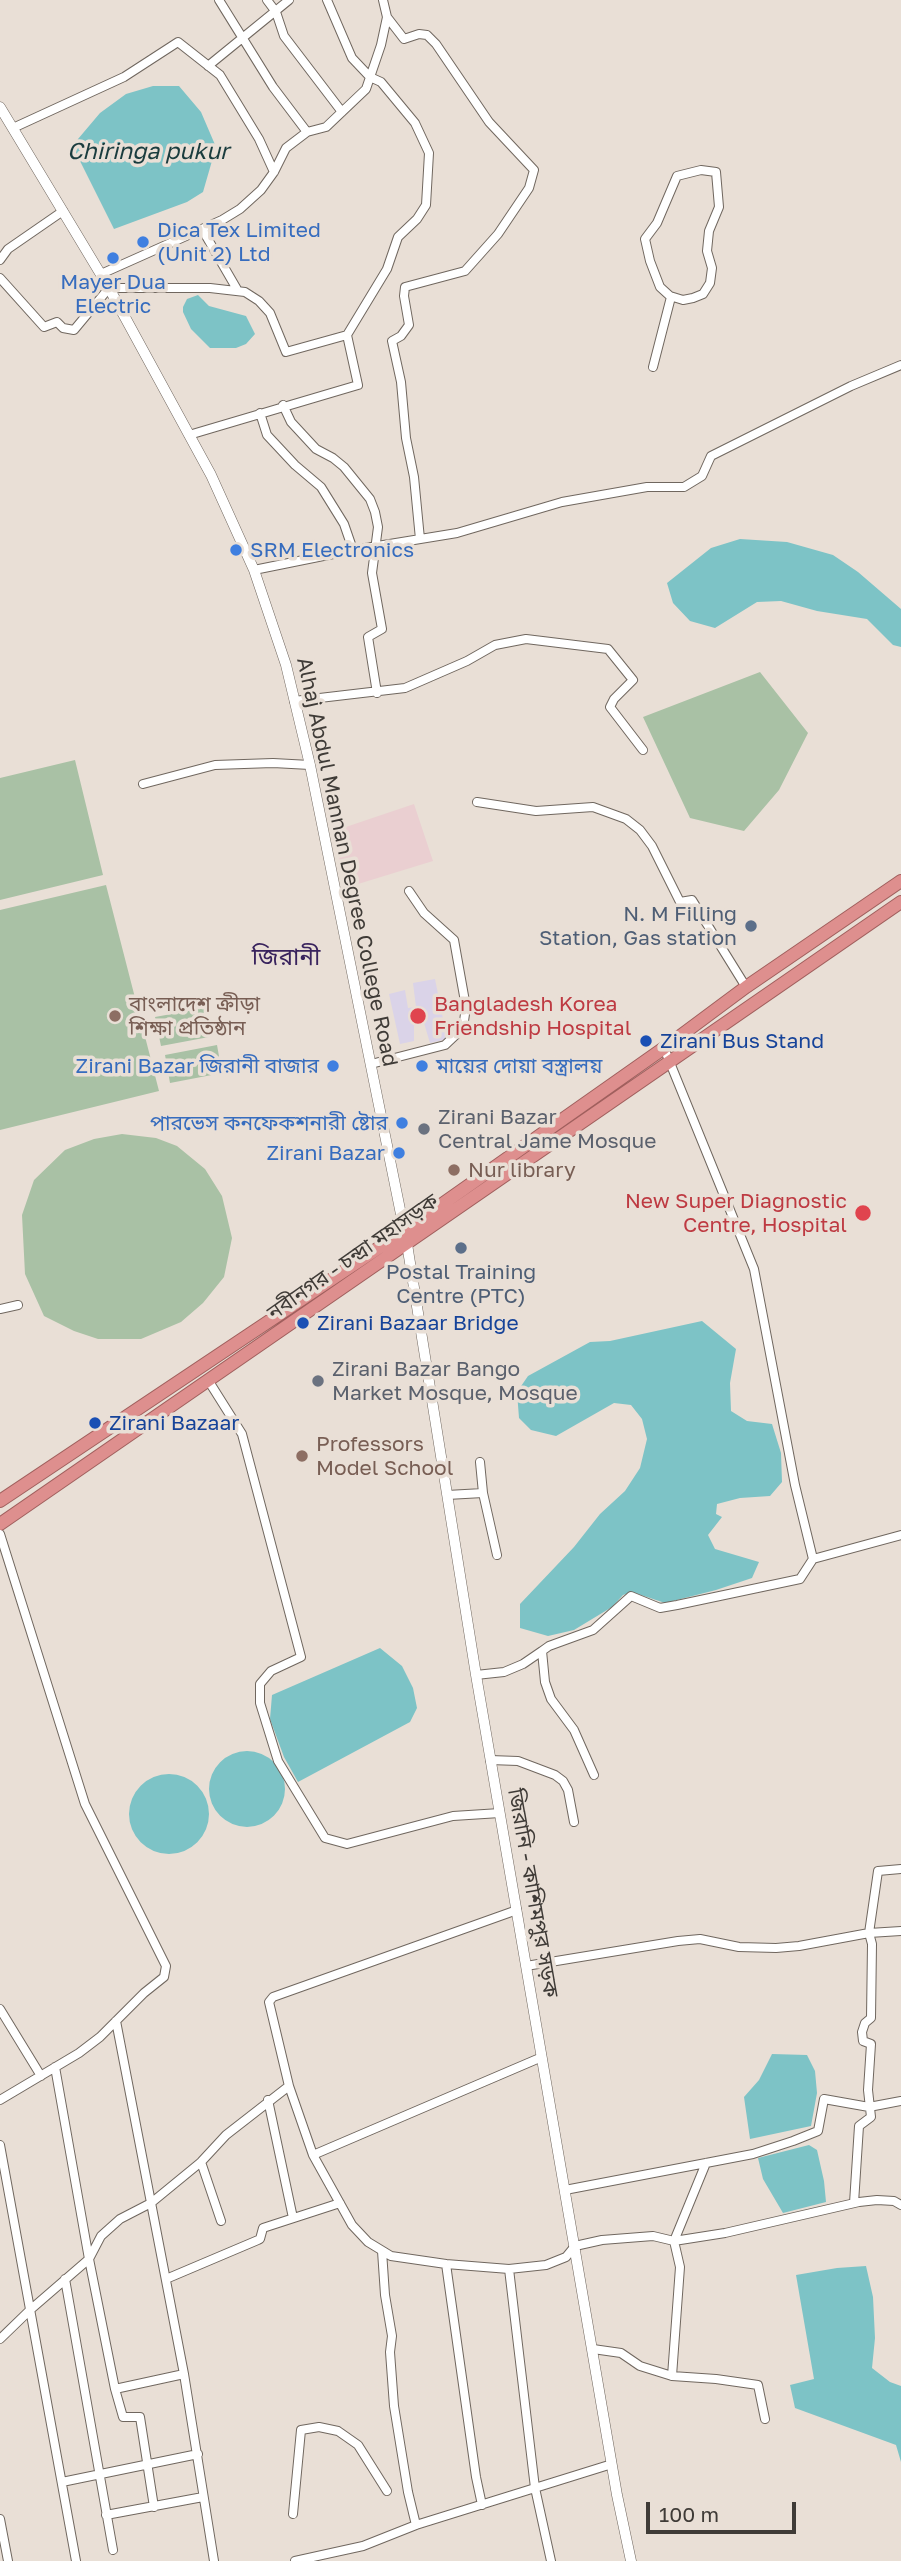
<!DOCTYPE html>
<html>
<head>
<meta charset="utf-8">
<style>
	body { margin:0 }
	#map { position:relative; width:901px; height:2561px; overflow:hidden; background:#e9dfd6; font-family:"Golos Text",sans-serif }
	canvas { display:block }
	.scale { position:absolute; left:646px; top:2502px; width:150px; height:32px; box-sizing:border-box; border:4px solid #3f3b37; border-top:0; padding-left:9px; font-size:21px; line-height:24px; white-space:nowrap; color:#3f3b37; -webkit-text-stroke:5px #e9dfd6; paint-order:stroke }
</style>
</head>
<body>
<div id="map">
<canvas width="901" height="2561"></canvas>
<div class="scale">100 m</div>
</div>
<script>
const ctx = document.querySelector('canvas').getContext('2d');
ctx.lineJoin = 'round';
function fill(path, color) { ctx.fillStyle = color; ctx.fill(path, 'evenodd'); }
const toPath = rows => new Path2D(rows.map(r => 'M' + r).join(''));
function strokePath(path, color, width, dash) { ctx.strokeStyle = color; ctx.lineWidth = width; ctx.lineCap = dash ? 'butt' : 'round'; ctx.setLineDash(dash || []); ctx.stroke(path); }
function label(font, color, halo, rows, align = 'center') {
  ctx.font = font + ' "Golos Text","Noto Sans Bengali",sans-serif'; ctx.lineWidth = 7; ctx.setLineDash([]); ctx.textBaseline = 'middle'; ctx.strokeStyle = halo; ctx.fillStyle = color; for (const [text, x, y, turn = 0] of rows) {
    ctx.save(); ctx.translate(x, y); ctx.rotate((+turn || 0) * Math.PI / 180); ctx.textAlign = isNaN(turn) ? turn : align; if (halo) ctx.strokeText(text, 0, 0); ctx.fillText(text, 0, 0); ctx.restore();
  }
}
const industrial = toPath([
	[414,804,433,861,345,888,334,831]
]);
const medical = toPath([
	[435,979,447,1039,430,1043,424,1023,414,1026,414,1041,400,1044,389,994,405,990,408,1008,416,1007,413,983]
]);
const green = toPath([
	[760,672,808,733,779,790,744,831,690,818,643,717],
	[75,760,103,875,0,900,0,778],
	[106,885,159,1091,0,1130,0,910],
	[204,1008,209,1037,161,1046,155,1017],
	[217,1045,222,1073,170,1083,165,1055],
	[122,1134,156,1138,177,1146,205,1169,222,1196,232,1238,224,1277,203,1303,181,1322,141,1339,98,1339,74,1331,44,1316,25,1274,22,1215,34,1180,65,1150,94,1139]
]);
const water = toPath([
	[153,86,179,86,201,112,216,147,203,192,187,202,114,229,74,149,78,139,100,113,126,94],
	[198,295,209,306,246,316,255,334,246,344,236,348,210,348,191,329,183,312,183,307,187,299],
	[740,539,787,542,833,555,858,572,901,609,901,647,893,645,867,619,817,611,781,601,757,602,715,628,690,621,673,603,667,583,711,548],
	[702,1321,736,1349,730,1383,731,1411,747,1421,772,1424,781,1453,782,1482,770,1496,740,1498,717,1504,716,1514,722,1517,708,1535,715,1549,759,1562,752,1578,716,1590,665,1603,632,1592,623,1595,612,1607,574,1630,548,1636,520,1628,520,1604,574,1547,600,1514,625,1491,640,1468,647,1439,642,1419,631,1405,614,1403,556,1436,531,1430,519,1418,517,1392,528,1376,590,1342,610,1341],
	[380,1648,402,1666,413,1688,417,1708,410,1722,298,1782,284,1757,270,1719,272,1695],
	'209 1789a38 38 0 1 1 76 0a38 38 0 1 1-76 0Z',
	'129 1814a40 40 0 1 1 80 0a40 40 0 1 1-80 0Z',
	[772,2054,807,2055,815,2071,817,2093,811,2126,750,2139,744,2097,759,2080],
	[809,2145,817,2150,824,2181,826,2202,783,2213,763,2179,758,2158],
	[866,2266,873,2297,875,2338,872,2368,890,2382,901,2386,901,2462,896,2445,795,2408,790,2385,814,2379,796,2275,837,2268]
]);
const minor = toPath([
	[219,0,273,87,307,132],
	[267,0,276,12,284,36,342,112],
	[387,17,404,39,419,34,427,35,436,44,489,122,534,170,529,188,498,234,465,271,405,287,404,296,409,325,401,336,392,341,401,382,406,438,414,477,420,539],
	[208,66,289,0],
	[13,128,124,77,178,42,220,75,259,139,274,172],
	[202,229,238,291],
	[0,260,8,249,63,211],
	[101,274,222,220,240,209,261,190,274,172,286,148,307,132,326,127,366,89,381,45,387,17,383,0],
	[0,278,44,327,57,322,63,328,74,330,109,288,210,288,245,292,259,301,270,313,286,352,347,335,387,269,398,237,417,219,426,205,429,153,415,123,381,82,370,77,352,58,327,0],
	[653,367,671,297,660,287,650,261,645,239,657,223,677,176,701,170,716,172,719,207,709,231,707,251,712,268,710,283,703,294,693,298,683,300,670,296],
	[283,405,291,422,316,449,333,458,344,467,370,499,375,512,378,527,372,573,382,629,368,637,377,693],
	[260,413,267,435,295,465,321,487,344,524,353,550],
	[189,435,358,385,347,335],
	[254,570,353,550,457,533,562,502,647,487,684,487,702,476,711,456,851,386,901,365],
	[294,701,405,688,467,661,495,645,526,639,608,649,633,680,614,699,610,707,643,750],
	[143,784,215,765,273,763,310,765],
	[477,802,536,811,593,807,626,819,640,830,652,846,680,902,692,900,746,987],
	[371,1064,445,1045,463,1028,466,1007,454,940,424,913,409,891],
	[0,1309,18,1305],
	[208,1380,242,1434,301,1657,271,1671,260,1684,260,1703,278,1761,325,1838,347,1844,453,1816,500,1813],
	[480,1462,483,1493],
	[447,1495,483,1493,497,1555],
	[0,1534,85,1804,166,1966,164,1977,144,1993,100,2037,79,2053,0,2100],
	[813,1559,901,1535],
	[476,1675,504,1672,523,1664,542,1651],
	[490,1760,518,1761,555,1775,563,1781,568,1790,574,1822],
	[594,1775,574,1730,551,1699,545,1682,542,1651,549,1646,593,1630,631,1596,660,1608,677,1605,800,1579,813,1559,795,1485,754,1269,664,1048],
	[526,1966,678,1941,700,1939,739,1947,776,1948,799,1946,869,1933,878,1871,901,1869],
	[0,2009,41,2076],
	[116,2021,184,2374],
	[289,2086,269,2002,273,1997,517,1910],
	[268,2100,293,2218],
	[0,2145,76,2561],
	[313,2155,352,2225,368,2242,391,2256,446,2264,476,2477,482,2505],
	[201,2162,221,2221],
	[565,2190,753,2154,793,2141,818,2131,824,2099,869,2107,901,2101],
	[854,2203,859,2126,871,2117,868,2090,871,2044,863,2041,862,2032,865,2023,871,2018,872,1944,869,1933,901,1931],
	[382,2251,385,2295,392,2336,390,2352,394,2406,408,2492,416,2525],
	[446,2264,509,2269,546,2265,566,2257,575,2246,602,2240,653,2236,674,2241,725,2233,859,2202,877,2200,894,2201,901,2205],
	[509,2269,535,2488,551,2561],
	[65,2279,113,2550],
	[166,2279,258,2240,260,2239,263,2228,340,2203],
	[0,2339,30,2310,89,2259,55,2067],
	[593,2349,621,2353,640,2366,672,2376,716,2379,758,2385,765,2419],
	[672,2376,680,2267,674,2241,706,2163],
	[115,2389,123,2417,140,2417,154,2507],
	[62,2482,198,2454],
	[293,2514,301,2430,319,2427,338,2431,358,2445,387,2491],
	[106,2515,203,2497],
	[0,2519,8,2561],
	[214,2561,184,2374,115,2389,89,2259,101,2236,120,2219,151,2203,201,2162,226,2135,289,2086,313,2155,542,2057],
	[295,2561,363,2546,416,2525,612,2464]
]);
const tertiary = toPath([
	[0,107,109,288,211,475,254,570,286,665,310,765,407,1244,476,1675,617,2495,631,2561]
]);
const trunk = toPath([
	[0,1501,404,1231,664,1048,746,987,901,881],
	[0,1524,901,902]
]);
const markers = [
	[143,242,7,"#3f7fe0"],
	[113,258,7,"#3f7fe0"],
	[236,550,7,"#3f7fe0"],
	[751,926,7,"#5c6f8a"],
	[115,1016,7,"#8d6e63"],
	[418,1016,9,"#e0444e"],
	[646,1041,7,"#1a4fb4"],
	[333,1066,7,"#3f7fe0"],
	[422,1066,7,"#3f7fe0"],
	[402,1123,7,"#3f7fe0"],
	[424,1129,7,"#6b7280"],
	[399,1153,7,"#3f7fe0"],
	[454,1170,7,"#8d6e63"],
	[863,1213,9,"#e0444e"],
	[461,1248,7,"#5c6f8a"],
	[303,1323,7,"#1a4fb4"],
	[318,1381,7,"#6b7280"],
	[95,1423,7,"#1a4fb4"],
	[302,1456,7,"#8d6e63"]
];
const shopNames = [
	["Dica Tex Limited",157,230],
	["(Unit 2) Ltd",157,254],
	["Mayer Dua",113,282,"center"],
	["Electric",113,306,"center"],
	["SRM Electronics",250,550],
	["Zirani Bazar জিরানী বাজার",319,1066,"right"],
	["মায়ের দোয়া বস্ত্রালয়",436,1066],
	["পারভেস কনফেকশনারী ষ্টোর",388,1123,"right"],
	["Zirani Bazar",385,1153,"right"]
];
const streetNames = [
	["Alhaj Abdul Mannan Degree College Road",347,862,78],
	["নবীনগর - চন্দ্রা মহাসড়ক",353,1257,-35],
	["জিরানি - কাশিমপুর সড়ক",533,1893,80]
];
const serviceNames = [
	["N. M Filling",737,914],
	["Station, Gas station",737,938],
	["Postal Training",461,1272,"center"],
	["Centre (PTC)",461,1296,"center"]
];
const educationNames = [
	["বাংলাদেশ ক্রীড়া",129,1004],
	["শিক্ষা প্রতিষ্ঠান",129,1028],
	["Nur library",468,1170],
	["Professors",316,1444],
	["Model School",316,1468]
];
const healthNames = [
	["Bangladesh Korea",434,1004],
	["Friendship Hospital",434,1028],
	["New Super Diagnostic",847,1201,"right"],
	["Centre, Hospital",847,1225,"right"]
];
const transitNames = [
	["Zirani Bus Stand",660,1041],
	["Zirani Bazaar Bridge",317,1323],
	["Zirani Bazaar",109,1423]
];
const worshipNames = [
	["Zirani Bazar",438,1117],
	["Central Jame Mosque",438,1141],
	["Zirani Bazar Bango",332,1369],
	["Market Mosque, Mosque",332,1393]
];
const waterNames = [
	["Chiringa pukur",148,152]
];
const quarterNames = [
	["জিরানী",286,957]
];
fill(industrial, '#eacfd1');
fill(medical, '#dad3e8');
fill(green, '#a9c1a5');
fill(water, '#7dc3c6');
strokePath(minor, '#70675f', 10);
strokePath(tertiary, '#70675f', 11);
strokePath(trunk, '#a05f5d', 14);
strokePath(minor, '#fff', 8);
strokePath(tertiary, '#fff', 10);
strokePath(trunk, '#de8f8e', 12);
for (const [x, y, r, color] of markers) { const dot = new Path2D(); dot.arc(x, y, r, 0, 2 * Math.PI); ctx.fillStyle = color; ctx.fill(dot); strokePath(dot, '#e9dfd6', 2.5); }
label('21px', '#366cbe', '#e9dfd6', shopNames, 'left');
label('21px', '#3f3b37', '#e9dfd6', streetNames);
label('21px', '#4e5e75', '#e9dfd6', serviceNames, 'right');
label('21px', '#785e54', '#e9dfd6', educationNames, 'left');
label('21px', '#be3a42', '#e9dfd6', healthNames, 'left');
label('21px', '#164399', '#e9dfd6', transitNames, 'left');
label('21px', '#5b616d', '#e9dfd6', worshipNames, 'left');
label('italic 23px', '#1a3c3e', '#e9dfd6', waterNames);
label('24px', '#39235d', '#e9dfd6', quarterNames);
</script>
</body>
</html>
